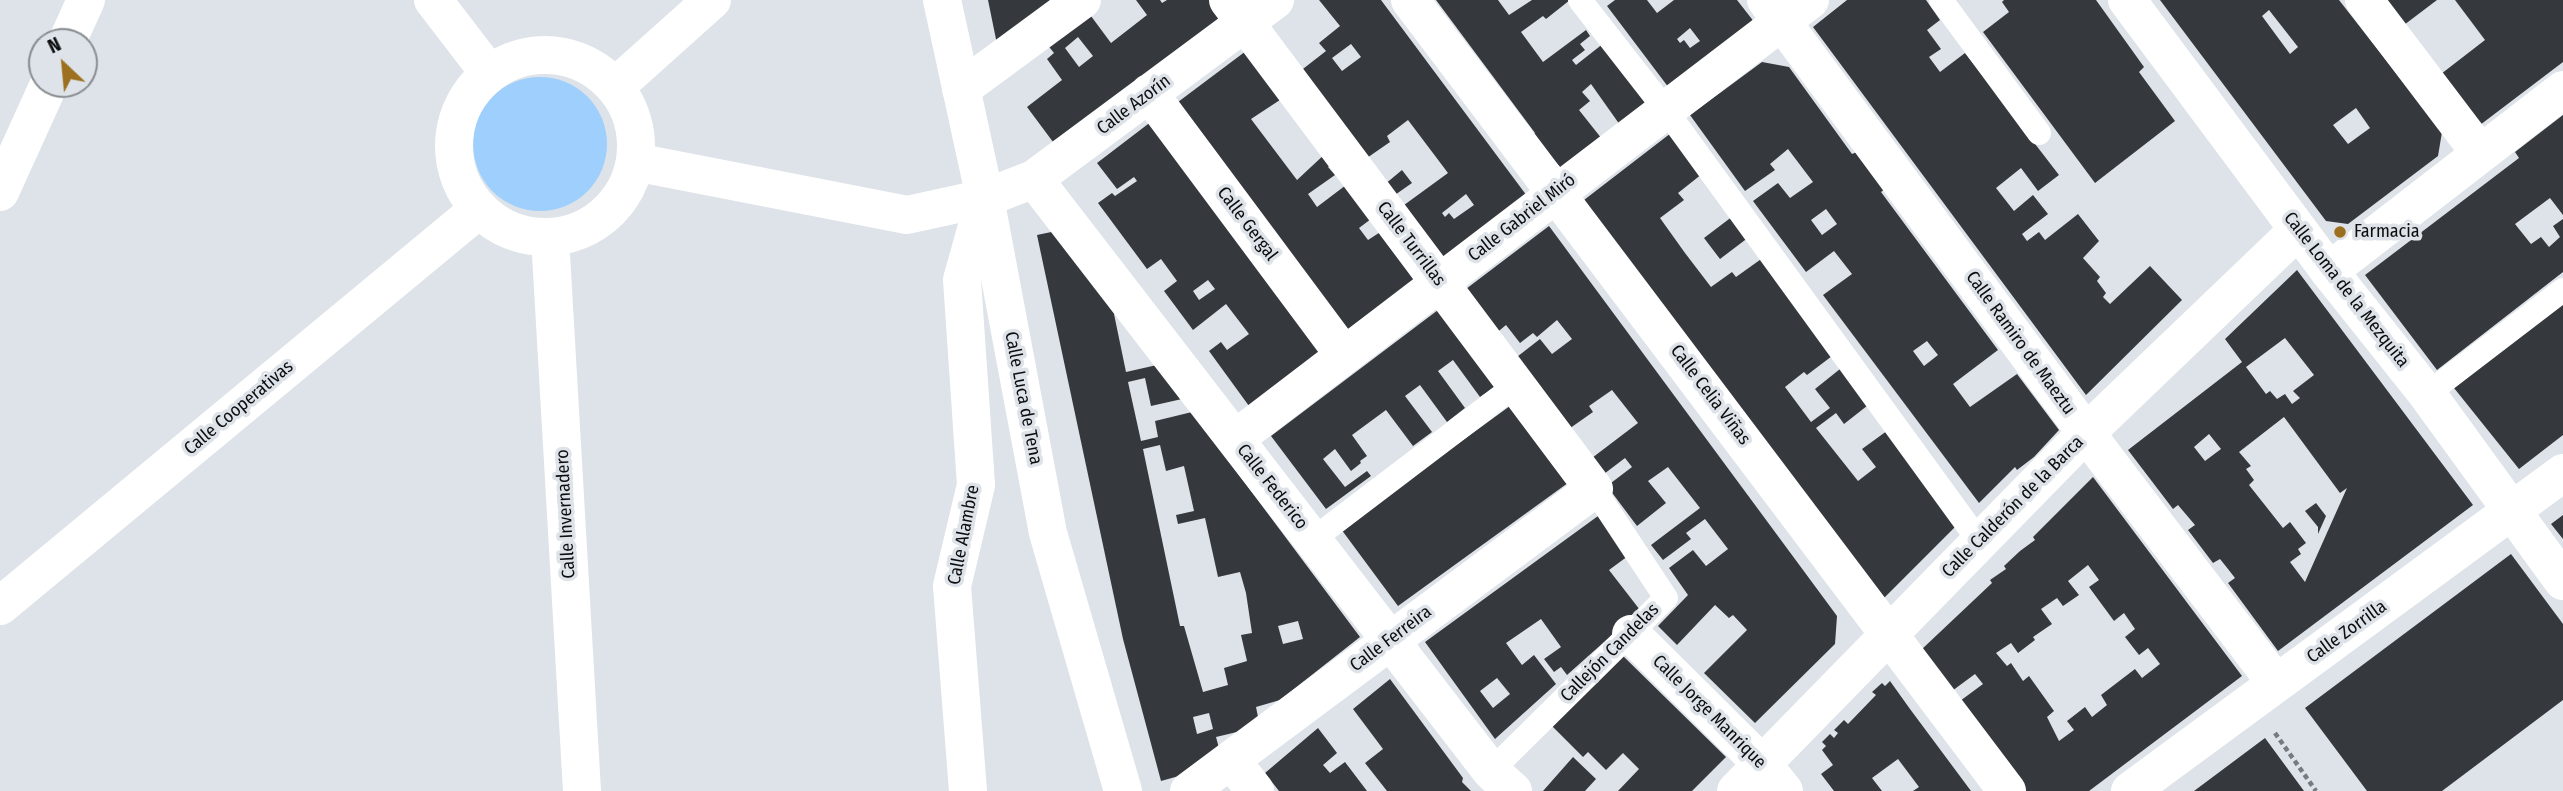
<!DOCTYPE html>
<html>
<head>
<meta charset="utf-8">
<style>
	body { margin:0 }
	#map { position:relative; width:2563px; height:791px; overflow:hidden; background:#dde3e8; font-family:"Fira Sans Condensed",sans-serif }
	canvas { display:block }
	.north { position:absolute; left:28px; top:28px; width:70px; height:70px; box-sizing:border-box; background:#dde3e8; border:2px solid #898d91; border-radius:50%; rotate:334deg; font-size:19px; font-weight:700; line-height:28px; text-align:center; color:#0c0d0f }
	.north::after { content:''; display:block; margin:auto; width:24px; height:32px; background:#9c701f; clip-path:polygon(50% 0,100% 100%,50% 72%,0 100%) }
</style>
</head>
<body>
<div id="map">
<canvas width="2563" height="791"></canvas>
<div class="north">N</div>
</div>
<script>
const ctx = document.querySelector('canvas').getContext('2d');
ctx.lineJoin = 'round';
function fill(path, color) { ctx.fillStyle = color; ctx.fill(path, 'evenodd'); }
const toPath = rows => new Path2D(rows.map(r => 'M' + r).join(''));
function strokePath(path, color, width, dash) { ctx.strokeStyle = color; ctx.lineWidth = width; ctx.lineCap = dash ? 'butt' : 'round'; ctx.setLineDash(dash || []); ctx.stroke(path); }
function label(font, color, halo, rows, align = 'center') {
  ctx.font = font + ' "Fira Sans Condensed",sans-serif'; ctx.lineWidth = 7; ctx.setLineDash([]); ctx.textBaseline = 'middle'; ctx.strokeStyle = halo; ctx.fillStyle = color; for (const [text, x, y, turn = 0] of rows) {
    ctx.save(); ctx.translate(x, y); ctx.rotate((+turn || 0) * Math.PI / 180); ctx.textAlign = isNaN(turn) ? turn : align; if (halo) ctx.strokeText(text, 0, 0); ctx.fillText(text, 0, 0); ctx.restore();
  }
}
const green = toPath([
	'473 144a67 67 0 1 1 134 0a67 67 0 1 1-134 0Z'
]);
const building = toPath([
	[988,0,1071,0,999,54],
	[1136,0,1160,0,1162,3,1167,0,1214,0,1227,17,1056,146,1027,107,1062,80,1047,59,1054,53,1046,43,1088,12,1111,43,1147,15],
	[1078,37,1093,56,1079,67,1065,48],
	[1319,0,1381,0,1527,196,1440,261,1400,208,1448,173,1408,120,1387,136,1390,142,1364,160,1299,72,1326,51,1319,43,1340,26],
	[1351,44,1361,57,1342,71,1332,58],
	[1466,194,1474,205,1454,219,1449,213,1445,217,1442,213],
	[1436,0,1498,0,1509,15,1532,0,1570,0,1546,19,1543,16,1521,32,1543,62,1586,30,1590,36,1580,44,1585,50,1572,60,1576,65,1604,43,1649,103,1620,125,1591,84,1582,92,1590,101,1579,110,1602,139,1562,169,1531,136,1535,133],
	[1615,0,1647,0,1657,13,1674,0,1737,0,1755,23,1669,88,1607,6],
	[1690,28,1700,41,1690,48,1684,40,1680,43,1677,39],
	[1847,0,1926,0,1940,20,1927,30,1941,49,1929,57,1940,72,1965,53,2059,175,2038,191,2021,168,1996,188,2014,211,2033,195,2048,214,2022,234,2027,241,2039,232,2045,240,2078,214,2099,241,2083,258,2100,277,2097,281,2106,293,2103,297,2110,304,2150,266,2182,300,2086,395,1813,27],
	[2004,0,2096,0,2144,67,2139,72,2175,121,2095,183,1983,32,2009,12,2002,2],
	[2160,0,2339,0,2442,132,2438,156,2348,224,2326,221],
	[2269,10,2298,47,2290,54,2262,16],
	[2356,108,2370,128,2348,144,2333,125],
	[2385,0,2437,0,2404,25],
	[2455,0,2563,0,2563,62,2480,125,2441,74,2485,40],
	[1250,48,1286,96,1251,119,1297,180,1327,152,1335,162,1328,167,1335,175,1308,194,1317,207,1350,182,1375,216,1359,228,1368,240,1385,229,1420,276,1347,330,1178,102],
	[1762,62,1789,67,1852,154,1857,152,1885,189,1881,192,1998,350,1953,384,1970,407,2017,374,2059,430,2034,457,2017,470,2015,467,1979,503,1823,295,1852,274,1834,251,1806,272,1753,201,1778,183,1790,198,1813,182,1788,149,1770,164,1775,170,1745,191,1690,115],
	[1826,209,1837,224,1822,235,1811,220],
	[1927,341,1938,355,1924,366,1913,351],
	[2563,115,2563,215,2550,198,2515,224,2531,244,2541,237,2549,247,2560,237,2553,226,2563,219,2563,272,2437,370,2365,275,2519,158,2515,152],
	[1152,121,1323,350,1249,406,1209,351,1221,342,1227,350,1249,334,1226,304,1193,330,1164,291,1177,281,1161,259,1147,269,1098,203,1112,193,1115,196,1137,181,1134,177,1117,189,1097,163],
	[1208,280,1215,289,1199,300,1193,291],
	[1671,133,1702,174,1678,193,1684,200,1660,218,1685,253,1711,287,1732,272,1736,277,1764,257,1836,353,1807,375,1804,372,1785,387,1811,422,1830,408,1815,389,1845,365,1872,402,1844,424,1836,413,1816,428,1858,481,1876,467,1862,449,1891,428,1961,521,1883,599,1584,200],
	[1402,170,1412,183,1392,197,1384,185],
	[1733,216,1749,237,1720,259,1704,238],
	[1549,226,1837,616,1835,644,1755,723,1704,673,1747,630,1733,615,1729,618,1715,605,1677,645,1658,626,1688,595,1669,568,1693,550,1706,566,1728,549,1705,519,1686,533,1691,539,1663,560,1651,545,1700,508,1668,467,1648,481,1666,503,1637,526,1607,486,1632,467,1625,458,1600,477,1588,461,1638,423,1612,390,1589,406,1593,412,1566,431,1513,360,1540,339,1552,354,1572,339,1557,320,1537,337,1533,333,1520,343,1506,325,1494,335,1462,292],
	[1056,231,1118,313,1114,314,1126,372,1157,365,1182,399,1151,406,1145,378,1128,382,1141,441,1158,437,1155,421,1192,412,1360,637,1280,700,1256,707,1258,717,1241,731,1216,737,1219,748,1186,774,1161,781,1123,639,1037,235],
	[1160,445,1166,471,1184,466,1194,511,1176,515,1178,524,1205,518,1218,577,1240,572,1246,593,1252,633,1241,635,1247,661,1224,668,1228,685,1203,692,1184,626,1180,626,1143,449],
	[1298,621,1303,639,1283,644,1278,626],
	[1209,713,1213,729,1197,734,1193,717],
	[2297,270,2473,505,2278,651,2228,583,2235,578,2228,569,2220,559,2213,563,2188,530,2195,525,2178,505,2173,509,2128,450,2242,362,2225,339],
	[2285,338,2314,375,2293,391,2300,398,2292,404,2285,394,2277,399,2270,391,2266,394,2246,367],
	[2284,417,2340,493,2347,488,2305,582,2290,562,2301,554,2298,549,2306,543,2290,522,2283,528,2249,485,2254,480,2246,469,2251,466,2239,452],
	[2209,434,2221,449,2205,461,2194,447],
	[2563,303,2563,435,2519,469,2454,388],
	[1442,307,1500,383,1480,397,1453,360,1438,371,1465,408,1447,422,1420,385,1405,396,1432,432,1413,446,1386,410,1352,435,1367,456,1360,461,1361,463,1351,471,1335,449,1323,459,1345,487,1367,471,1371,476,1326,509,1271,436],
	[1514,403,1572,480,1398,606,1341,529],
	[2093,477,2242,676,2089,791,2026,791,1960,701,1983,684,1975,674,1952,691,1921,650,1992,583,1990,580,2006,569,2004,566,2020,551,2035,540,2033,537],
	[2088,565,2099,580,2089,587,2114,621,2124,613,2135,629,2125,637,2139,655,2148,648,2160,664,2142,678,2135,669,2101,695,2107,705,2092,717,2085,707,2067,721,2074,730,2059,741,2047,717,2054,711,2029,676,2023,681,2011,663,2007,666,1996,653,2011,643,2018,653,2035,640,2033,637,2052,624,2041,609,2057,598,2063,606,2079,595,2068,581],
	[2316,503,2326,516,2318,534,2318,527,2305,511],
	[2563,515,2563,539,2551,524],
	[1598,516,1628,556,1609,570,1640,610,1567,675,1561,667,1554,672,1544,659,1561,647,1541,619,1506,643,1522,665,1534,655,1556,684,1495,739,1425,642],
	[1497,678,1510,694,1493,708,1480,691],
	[2511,554,2563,624,2563,700,2442,791,2367,791,2305,708],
	[1619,652,1726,757,1692,791,1618,791,1639,769,1623,753,1606,770,1588,752,1583,757,1549,723],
	[1390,679,1463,778,1462,782,1471,791,1387,791,1365,763,1383,749,1353,709],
	[1890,681,1910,709,1971,791,1913,791,1919,787,1898,759,1872,778,1882,791,1834,791,1821,774,1833,765,1822,750,1826,746,1822,742,1830,734,1834,738,1838,733,1834,730,1844,720,1848,724,1876,695,1872,692,1882,683,1885,686],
	[1318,728,1337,753,1323,765,1330,773,1345,762,1367,791,1279,791,1265,773],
	[2265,738,2304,791,2194,791],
	[1573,757,1596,779,1585,791,1543,791]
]);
const path = toPath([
	[2275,733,2316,791]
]);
const service = toPath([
	[1580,0,1665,109,1979,541],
	[1941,0,2039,133],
	[2427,394,2563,290],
	[1312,540,1516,385],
	[1491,771,1666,598,1594,489]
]);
const minor = toPath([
	[433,0,489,73],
	[1410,0,2007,791],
	[1766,0,2086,433,2276,683],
	[2364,0,2480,153],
	'454 146a91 91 0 1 1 182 0a91 91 0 1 1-182 0Z',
	[616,86,712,0],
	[961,89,1082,0],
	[1149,93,1344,355],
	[635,162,907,215,985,198,1034,179,1275,0],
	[1034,179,1491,771,1513,791],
	[550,237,582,791],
	[2329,271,2563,90],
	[1235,439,1810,0],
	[0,606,478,210],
	[1631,634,1763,765,1784,791],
	[1231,760,1255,791],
	[968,791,952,586,976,485,962,280,985,198],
	[1189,791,1594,489,1228,0],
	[1736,791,2086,433,2298,230],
	[2130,791,2563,473]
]);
const tertiary = toPath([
	[942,0,985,198,1048,533,1123,791],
	[2127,0,2329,271,2427,394,2563,581],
	[67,42,86,0],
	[0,192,49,84]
]);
const markers = [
	[2340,232,7,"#9c701f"]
];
const streetNames = [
	["Calle Azorín",1134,105,-37],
	["Calle Gabriel Miró",1522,218,-38],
	["Calle Gergal",1247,224,53],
	["Calle Turrillas",1411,244,53],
	["Calle Loma de la Mezquita",2346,290,52],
	["Calle Ramiro de Maeztu",2020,343,54],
	["Calle Celia Viñas",1710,395,53],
	["Calle Luca de Tena",1023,398,79],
	["Calle Cooperativas",239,408,-40],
	["Calle Federico",1272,487,52],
	["Calle Calderón de la Barca",2013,507,-45],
	["Calle Invernadero",566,514,-93],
	["Calle Alambre",964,535,-79],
	["Calle Zorrilla",2347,632,-36],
	["Calle Ferreira",1391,639,-37],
	["Callejón Candelas",1610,653,-45],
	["Calle Jorge Manrique",1709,712,45]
];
const poiNames = [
	["Farmacia",2354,232]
];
fill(green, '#9fcffc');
fill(building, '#35393d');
strokePath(path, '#777a7e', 4.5, [5, 3.5]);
strokePath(service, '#fff', 24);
strokePath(minor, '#fff', 38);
strokePath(tertiary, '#fff', 38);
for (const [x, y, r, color] of markers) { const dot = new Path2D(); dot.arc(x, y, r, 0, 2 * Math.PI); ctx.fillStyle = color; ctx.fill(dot); strokePath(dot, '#dde3e8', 2.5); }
label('18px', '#0c0d0f', '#dde3e8', streetNames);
label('18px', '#0c0d0f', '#dde3e8', poiNames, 'left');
</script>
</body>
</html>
